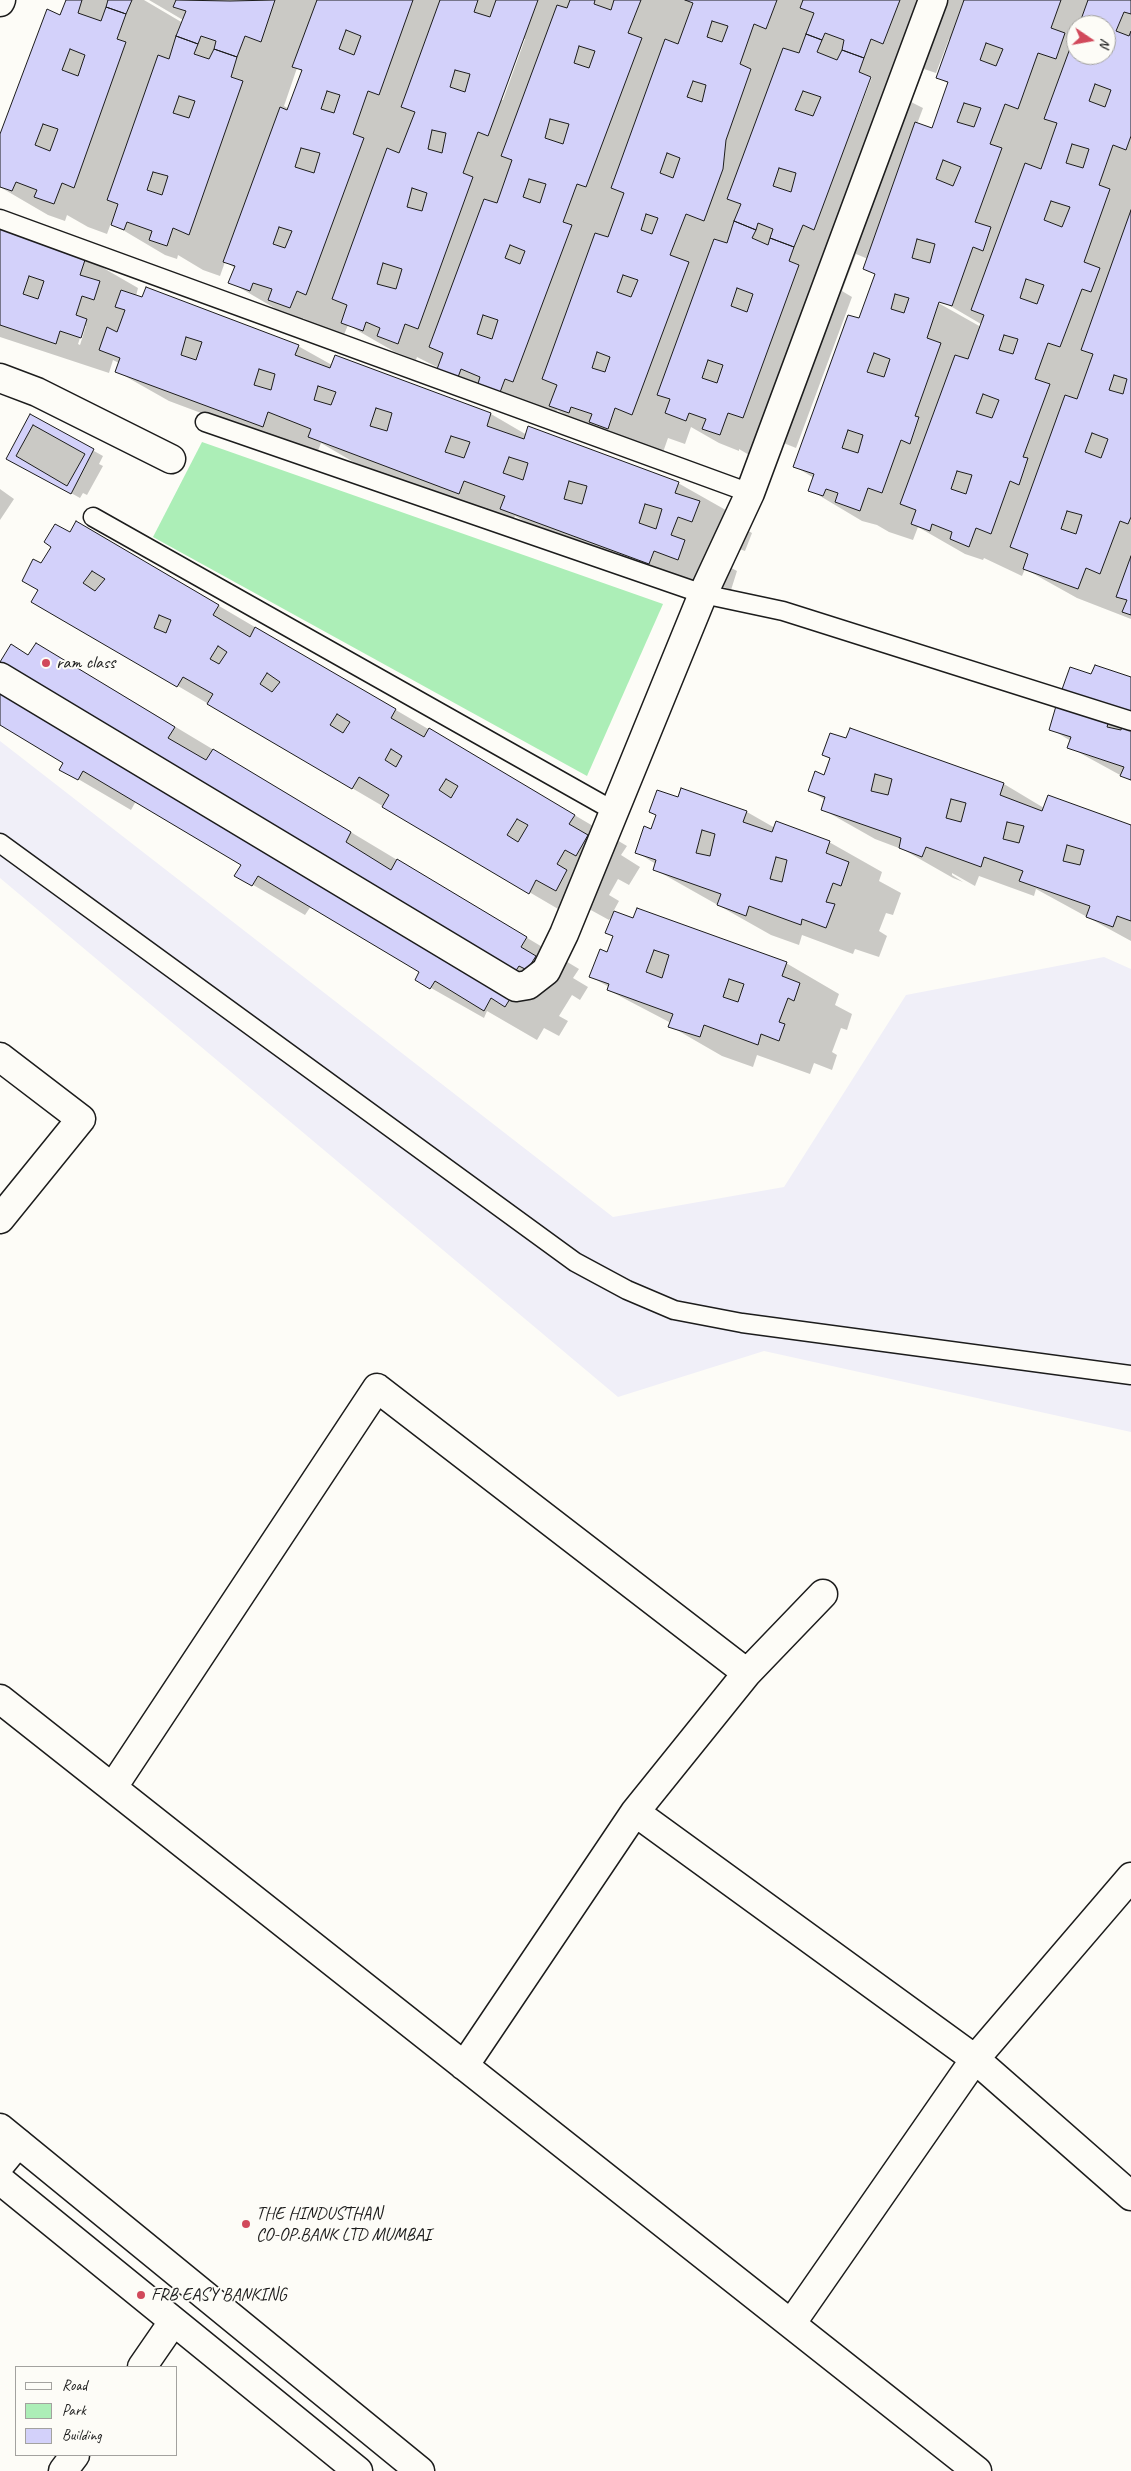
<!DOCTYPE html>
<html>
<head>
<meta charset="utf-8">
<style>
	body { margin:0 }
	#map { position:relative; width:1131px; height:2471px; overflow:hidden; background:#fdfcf7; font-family:Caveat,sans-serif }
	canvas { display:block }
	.legend { position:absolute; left:15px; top:2366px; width:162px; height:90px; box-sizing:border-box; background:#fdfcf7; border:1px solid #a3a29f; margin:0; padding:6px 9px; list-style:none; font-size:15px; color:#1c1c1c }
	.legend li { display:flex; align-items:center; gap:10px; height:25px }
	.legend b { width:25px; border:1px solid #a3a29f }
	.north { position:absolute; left:1066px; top:15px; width:50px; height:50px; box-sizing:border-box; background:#fdfcf7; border:1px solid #a3a29f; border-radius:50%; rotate:102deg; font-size:14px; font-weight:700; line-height:20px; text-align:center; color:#1c1c1c }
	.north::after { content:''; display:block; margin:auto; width:18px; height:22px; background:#d1495b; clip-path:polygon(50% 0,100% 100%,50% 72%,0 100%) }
</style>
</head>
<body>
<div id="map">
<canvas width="1131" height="2471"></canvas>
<ul class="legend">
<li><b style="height:6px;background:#fdfcf7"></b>Road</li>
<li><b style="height:14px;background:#aceeb7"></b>Park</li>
<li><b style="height:14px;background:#d3d1fa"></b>Building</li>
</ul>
<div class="north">N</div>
</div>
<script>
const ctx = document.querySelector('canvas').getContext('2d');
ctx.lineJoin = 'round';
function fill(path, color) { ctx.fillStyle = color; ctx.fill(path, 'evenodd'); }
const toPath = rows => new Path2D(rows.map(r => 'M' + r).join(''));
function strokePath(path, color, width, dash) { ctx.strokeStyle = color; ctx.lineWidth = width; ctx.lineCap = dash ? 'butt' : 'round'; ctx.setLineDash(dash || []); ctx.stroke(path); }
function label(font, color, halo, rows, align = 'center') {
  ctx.font = font + ' Caveat,sans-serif'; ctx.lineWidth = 4; ctx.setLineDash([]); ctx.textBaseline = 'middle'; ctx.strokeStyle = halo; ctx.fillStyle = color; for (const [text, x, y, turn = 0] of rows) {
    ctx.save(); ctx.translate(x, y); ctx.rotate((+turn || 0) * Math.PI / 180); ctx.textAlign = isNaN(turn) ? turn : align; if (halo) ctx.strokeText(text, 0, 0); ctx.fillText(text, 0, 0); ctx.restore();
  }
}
const built = toPath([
	[0,741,613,1217,784,1187,906,995,1104,957,1131,969,1131,1432,764,1351,618,1397,0,878]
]);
const green = toPath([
	[202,442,663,604,587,776,153,537]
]);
const shadow = toPath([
	[67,0,144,0,183,23,183,20,149,0,1131,0,1131,619,1077,598,1025,569,1022,576,984,558,983,560,965,554,918,527,913,540,889,532,877,525,862,521,810,490,814,478,794,466,860,320,876,275,865,268,868,259,856,254,842,291,852,297,796,448,781,442,756,459,739,449,739,451,719,443,691,427,685,444,668,438,661,458,603,436,557,410,552,425,417,357,416,360,395,352,348,325,343,337,322,329,303,318,303,320,283,313,230,282,235,268,225,262,220,276,203,270,178,255,177,259,165,255,111,223,107,234,88,227,67,215,65,221,48,215,0,187,0,138],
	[1076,25,1106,25,1106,55,1076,55],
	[523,39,525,39,503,100,501,100],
	[949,39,951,40,938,78,949,84,933,129,917,124,923,108,911,102,924,69,936,73],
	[297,68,303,72,289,109,284,106],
	[870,76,872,77,856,119,854,119],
	[935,297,981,324,981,327,933,300],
	[0,229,86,258,138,288,136,296,298,346,332,365,335,357,491,414,527,435,678,483,731,513,729,520,752,533,745,551,731,546,724,564,737,571,731,590,707,580,702,593,554,538,515,516,512,523,362,467,321,443,316,456,169,401,116,371,119,363,113,360,109,373,0,337],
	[84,326,86,326,80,345,78,344],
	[31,416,103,456,99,464,103,466,87,495,83,493,80,498,8,458],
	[0,489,14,499,0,520],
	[70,534,129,553,627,846,621,855,640,867,629,885,618,879,609,895,619,901,613,912,786,963,839,994,835,1005,852,1014,847,1030,841,1028,832,1052,837,1055,832,1070,814,1063,810,1074,757,1055,753,1067,722,1056,670,1026,671,1023,608,990,609,987,591,977,608,953,614,936,613,915,609,920,589,909,582,923,33,601,39,590,42,565],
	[29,656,89,675,579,969,573,978,588,987,580,1000,572,995,559,1016,568,1021,559,1036,544,1028,537,1040,487,1011,484,1018,417,980,421,972,311,906,305,915,236,875,242,865,136,801,131,810,61,769,65,763,0,723],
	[1092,676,1131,679,1131,781,1069,747,1071,741,1051,729],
	[850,729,1004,784,1044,808,1131,826,1131,941,1036,889,1034,896,979,876,975,886,952,873,952,875,963,882,953,878,904,850,875,839,822,809,825,800,809,790,825,776,847,740],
	[679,799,747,812,775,828,829,842,882,872,879,881,901,893,893,915,886,913,879,931,887,936,879,957,855,949,853,954,802,935,799,945,771,935,654,869,656,864,636,852,651,830]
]);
const building = toPath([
	[66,0,82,0,78,13,101,21,106,7,126,14,117,39,126,42,74,188,62,183,54,204,34,197,37,190,16,182,12,191,0,187,0,134,47,9,60,15,66,0],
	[70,49,85,55,78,76,62,70,70,49],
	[43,124,58,129,50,151,35,145,43,124],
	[108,0,132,0,126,14,106,7,108,0],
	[176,0,230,1,275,0,261,42,245,36,237,57,214,49,216,41,201,36,198,44,176,36,186,11,173,7,176,0],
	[317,0,413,0,379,95,368,91,353,134,364,138,306,295,297,291,290,308,268,300,272,289,253,283,250,291,228,283,235,266,223,262,280,107,287,110,302,70,292,67,317,0],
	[346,30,361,36,354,55,339,49,346,30],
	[327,91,340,95,334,113,321,109,327,91],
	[301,148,320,153,314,173,295,167,301,148],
	[279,227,292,231,285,248,273,244,279,227],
	[440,0,478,0,474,12,490,17,496,0,538,0,488,136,478,132,463,173,473,177,418,329,405,324,398,344,377,336,380,328,366,322,363,331,341,323,347,305,332,299,387,148,399,153,415,112,401,107,440,0],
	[455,70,470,74,465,92,450,87,455,70],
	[432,130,446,133,442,153,428,149,432,130],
	[412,188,427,193,422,211,407,207,412,188],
	[383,263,402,269,396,289,377,284,383,263],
	[570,0,595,0,594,4,611,10,614,0,641,0,628,33,642,38,586,187,577,184,563,222,572,225,513,382,505,379,499,395,477,387,480,377,461,369,457,380,436,372,443,353,429,347,484,199,497,203,512,160,501,156,557,5,567,8,570,0],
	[579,46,595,51,589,68,574,63,579,46],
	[550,119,569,124,563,144,545,138,550,119],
	[529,179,546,184,540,203,523,197,529,179],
	[510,245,525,251,520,264,505,258,510,245],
	[483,315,498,320,492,339,477,334,483,315],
	[685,0,777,0,766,29,754,24,740,64,751,69,726,140,723,169,704,221,686,214,670,255,689,262,632,415,615,408,608,429,589,422,592,414,571,407,569,413,549,406,557,385,542,379,595,233,608,237,624,193,611,188,665,39,678,44,693,3,685,0],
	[712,21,728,26,722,42,707,37,712,21],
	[693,81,706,85,702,102,687,97,693,81],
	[667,153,680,158,673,178,660,173,667,153],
	[646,214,658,218,652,234,641,230,646,214],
	[623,275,638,280,631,297,617,292,623,275],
	[597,352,610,357,605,372,592,368,597,352],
	[803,0,900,0,883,44,871,39,864,58,842,50,844,40,825,33,822,40,806,34,814,13,800,8,803,0],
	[964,0,1061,0,1051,28,1065,33,1056,59,1038,53,1018,109,1005,104,990,144,1002,148,975,222,991,227,983,251,973,247,952,306,939,302,927,338,941,343,915,416,919,417,910,444,901,440,882,493,868,488,860,511,835,502,838,493,826,489,823,496,808,491,814,474,793,467,848,315,859,318,875,274,863,269,915,122,932,128,948,82,936,78,964,0],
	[986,43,1003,49,996,66,980,60,986,43],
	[964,103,981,108,974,127,957,122,964,103],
	[943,160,961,167,953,186,936,179,943,160],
	[917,239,935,244,930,263,912,258,917,239],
	[895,294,909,298,904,313,891,309,895,294],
	[874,353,890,359,884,377,867,372,874,353],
	[848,430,863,435,858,453,842,448,848,430],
	[1088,0,1131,0,1131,14,1124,12,1116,31,1129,36,1131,31,1131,136,1126,150,1113,145,1099,185,1110,189,1084,262,1100,268,1091,292,1082,289,1060,347,1048,343,1035,379,1050,384,1023,457,1028,458,1019,485,1010,481,991,534,976,528,969,547,950,539,952,532,932,524,930,531,911,524,916,510,900,504,955,355,968,359,984,315,971,310,1025,163,1041,169,1057,123,1044,119,1076,32,1076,55,1106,55,1106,25,1079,25,1088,0],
	[1095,84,1111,90,1105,107,1089,101,1095,84],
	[1072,144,1089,149,1083,168,1066,163,1072,144],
	[1051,201,1070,207,1062,227,1044,220,1051,201],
	[1026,279,1044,285,1037,304,1020,298,1026,279],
	[1004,335,1018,339,1013,354,999,350,1004,335],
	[983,394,999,400,992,418,976,413,983,394],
	[957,471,972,475,966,494,951,489,957,471],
	[806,34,822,40,817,52,837,60,842,50,864,58,859,72,871,77,814,230,803,225,794,247,770,238,773,229,758,223,756,230,734,221,741,204,727,199,783,48,799,53,806,34],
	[803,91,821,97,813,116,795,110,803,91],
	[779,168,796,173,791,192,773,186,779,168],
	[176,36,198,44,194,54,209,59,214,49,237,57,231,77,243,81,189,235,173,228,167,246,149,240,152,231,127,222,124,230,111,225,118,204,107,200,158,55,169,59,176,36],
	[179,96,195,101,189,118,173,113,179,96],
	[153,172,168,176,162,195,147,190,153,172],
	[1131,210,1131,517,1128,524,1120,521,1100,574,1086,568,1078,589,1023,569,1028,554,1010,547,1065,395,1077,399,1093,354,1081,350,1131,210],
	[1114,375,1127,379,1123,394,1109,390,1114,375],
	[1092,433,1108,439,1101,458,1085,452,1092,433],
	[1067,511,1082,515,1076,534,1061,529,1067,511],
	[734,221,756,230,752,238,768,245,770,238,794,247,789,261,799,265,743,418,728,413,720,435,702,429,706,419,689,413,686,421,665,413,670,399,657,395,714,239,727,243,734,221],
	[737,288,753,294,747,312,731,306,737,288],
	[708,360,723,365,717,383,702,378,708,360],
	[0,228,86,257,80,275,100,281,94,300,82,296,76,315,87,319,81,338,60,331,56,344,0,325,0,228],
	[29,276,44,281,38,299,23,294,29,276],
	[146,287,299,345,295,355,330,368,335,355,491,413,487,426,524,439,528,426,679,482,675,493,700,501,692,522,678,517,671,535,685,540,678,560,654,551,649,564,500,509,505,496,464,481,459,494,308,437,311,429,268,412,263,427,115,372,120,358,99,350,107,327,117,332,125,310,115,307,121,290,142,297,146,287],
	[186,337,202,342,196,360,181,355,186,337],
	[259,369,275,374,271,390,254,385,259,369],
	[318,386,336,392,331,405,314,400,318,386],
	[376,408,392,413,387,431,370,426,376,408],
	[451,436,470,442,464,458,445,452,451,436],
	[509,457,528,463,523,480,503,473,509,457],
	[569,481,587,486,582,504,564,499,569,481],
	[645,504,662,509,656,529,639,523,645,504],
	[30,414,94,449,71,494,6,459,30,414],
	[33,425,85,454,67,486,16,456,33,425],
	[76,521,219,605,213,615,250,637,255,627,396,709,391,718,424,737,429,728,575,815,569,824,588,835,576,856,565,850,557,864,567,870,556,891,536,880,529,894,382,807,389,795,359,777,352,789,207,704,213,694,183,677,177,687,31,602,38,590,22,581,33,559,41,563,51,547,44,542,55,524,70,532,76,521],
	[92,571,105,579,95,591,83,583,92,571],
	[159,615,171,620,166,633,154,628,159,615],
	[218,646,227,652,219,664,210,659,218,646],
	[267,673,280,682,272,692,260,684,267,673],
	[337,714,350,722,343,733,330,725,337,714],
	[391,749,402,756,396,767,385,760,391,749],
	[446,779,458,786,451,798,439,790,446,779],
	[517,819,528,825,518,842,507,835,517,819],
	[1131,556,1131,615,1122,612,1127,600,1116,597,1131,556],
	[36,643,175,727,168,738,206,760,213,749,351,832,346,842,391,870,397,859,527,937,521,947,536,956,527,970,519,966,507,984,516,989,505,1007,491,998,484,1011,435,981,430,989,415,980,419,972,258,876,252,886,234,876,241,865,83,771,78,780,59,770,63,763,0,725,0,662,11,644,28,655,36,643],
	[1095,665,1131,677,1131,780,1120,776,1124,767,1067,748,1071,737,1049,730,1056,706,1063,709,1067,697,1060,695,1070,667,1091,674,1095,665],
	[1112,711,1126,715,1121,730,1107,727,1112,711],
	[850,728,1004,783,1000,795,1042,811,1048,795,1131,825,1131,921,1117,916,1113,927,1086,917,1090,906,1019,881,1023,871,984,857,981,867,926,847,922,857,899,848,901,838,821,810,825,797,808,791,815,771,824,775,830,758,822,755,830,733,846,738,850,728],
	[875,774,892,779,888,795,871,791,875,774],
	[951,799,966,803,961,822,946,818,951,799],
	[1007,822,1024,826,1019,843,1003,839,1007,822],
	[1067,845,1084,850,1080,865,1063,861,1067,845],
	[681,788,747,811,743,822,772,832,776,821,830,841,826,853,849,862,841,886,833,883,826,902,835,904,826,928,802,919,801,925,749,906,746,916,717,905,721,894,653,870,656,860,635,853,644,826,651,829,656,815,649,812,657,790,678,797,681,788],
	[702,830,715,834,710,856,696,853,702,830],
	[776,857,787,860,782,882,770,879,776,857],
	[637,908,787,962,782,976,800,983,794,1001,788,998,779,1022,785,1024,779,1041,761,1034,758,1045,704,1025,700,1037,668,1027,673,1014,607,990,609,984,589,977,600,949,607,952,613,936,605,933,614,911,633,918,637,908],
	[654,950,669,955,662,978,646,972,654,950],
	[729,979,744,984,738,1002,723,997,729,979]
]);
const service = toPath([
	[0,219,750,493],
	[205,422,703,594,783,611,1131,721],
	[93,517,614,811],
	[0,843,575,1262,627,1290,674,1310,742,1323,1131,1375]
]);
const minor = toPath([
	[0,2,1,0],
	[0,378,37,392,171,459],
	[0,677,516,987,528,985,546,971,564,934,703,594,750,493,933,0],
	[0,1057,81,1119,0,1219],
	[0,1699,977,2471],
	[113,1787,377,1388,747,1673],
	[635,1812,975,2059,1131,2196],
	[464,2066,635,1812,747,1673,823,1594],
	[0,2165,18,2143],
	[791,2324,975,2059,1131,1877],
	[142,2367,173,2322],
	[63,2471,75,2455]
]);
const tertiary = toPath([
	[0,2128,420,2471],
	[0,2180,358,2471]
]);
const markers = [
	[46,663,5,"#d1495b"],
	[246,2224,5,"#d1495b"],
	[141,2295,5,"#d1495b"]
];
const poiNames = [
	["ram class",56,663],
	["THE HINDUSTHAN",256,2214],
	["CO-OP.BANK LTD MUMBAI",256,2235],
	["FRB EASY BANKING",151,2295]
];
fill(built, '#f0eff8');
fill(green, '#aceeb7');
fill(shadow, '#0003');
fill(building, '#d3d1fa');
strokePath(building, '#1c1c1c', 1);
strokePath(service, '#1c1c1c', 21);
strokePath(minor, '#1c1c1c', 31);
strokePath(tertiary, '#1c1c1c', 31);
strokePath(service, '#fdfcf7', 18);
strokePath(minor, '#fdfcf7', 28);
strokePath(tertiary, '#fdfcf7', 28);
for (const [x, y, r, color] of markers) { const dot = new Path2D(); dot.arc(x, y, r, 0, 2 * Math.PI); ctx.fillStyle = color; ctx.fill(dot); strokePath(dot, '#fdfcf7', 2); }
label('18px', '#1c1c1c', '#fdfcf7', poiNames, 'left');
</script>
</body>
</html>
